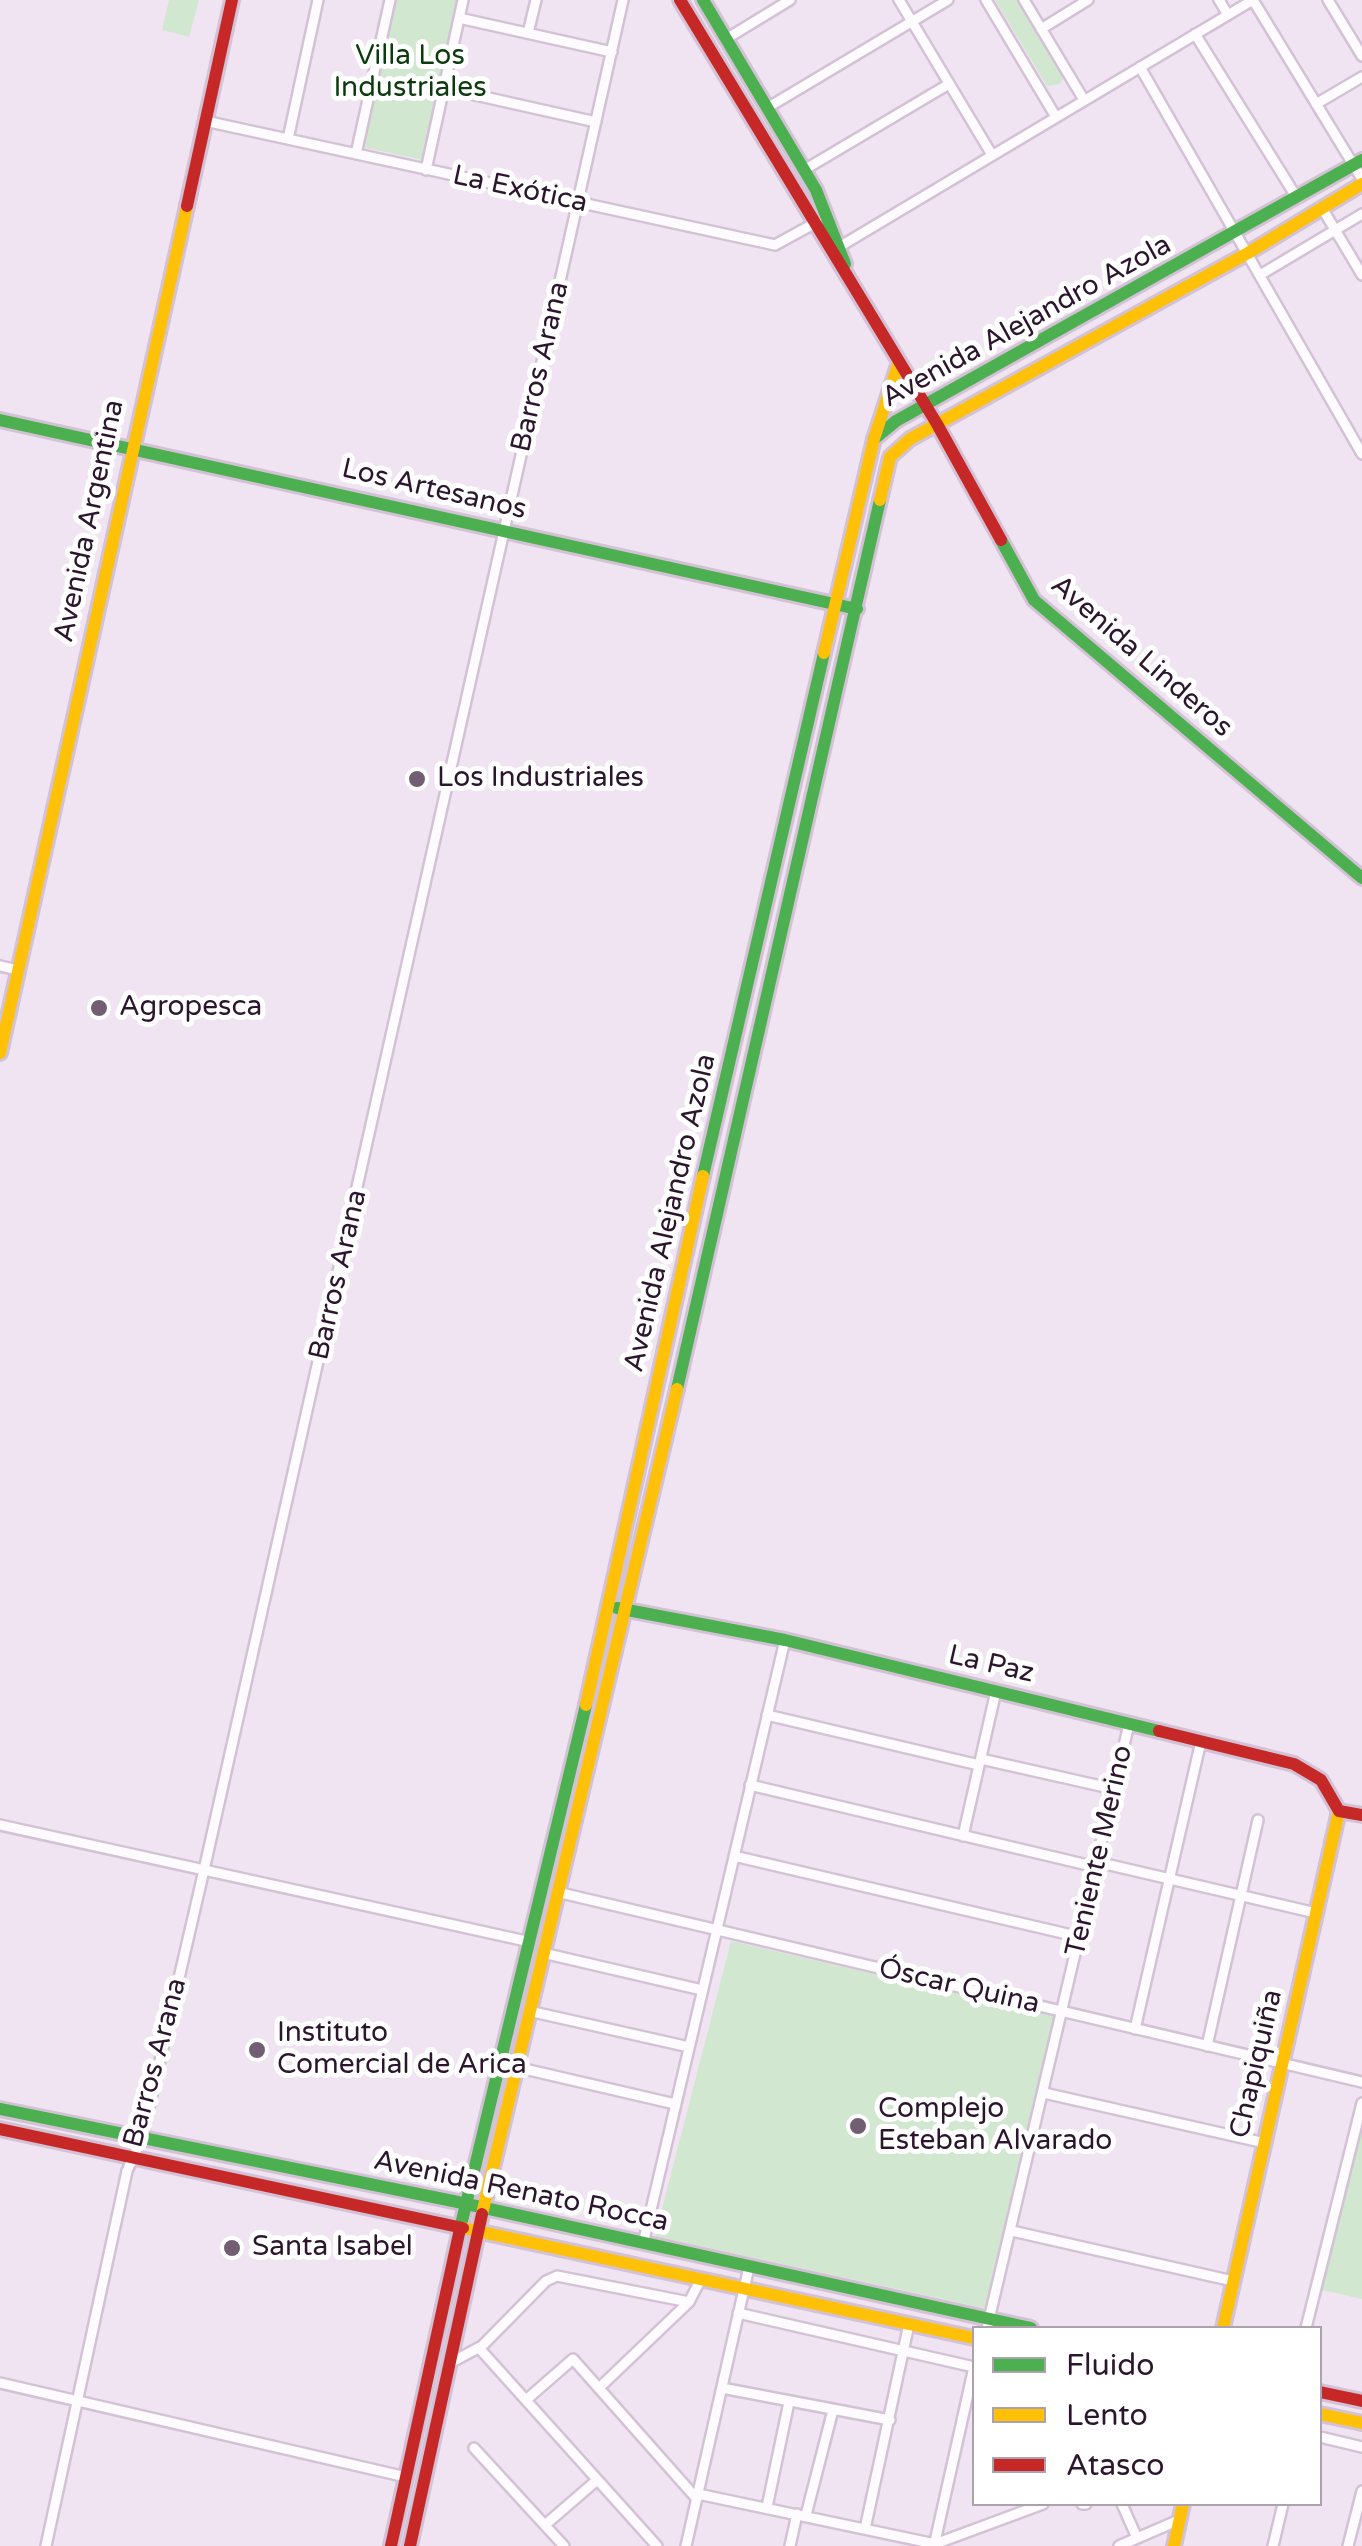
<!DOCTYPE html>
<html>
<head>
<meta charset="utf-8">
<style>
	body { margin:0 }
	#map { position:relative; width:1362px; height:2546px; overflow:hidden; background:#f1e4f2; font-family:"Varela Round",sans-serif }
	canvas { display:block }
	.legend { position:absolute; left:972px; top:2326px; width:350px; height:180px; box-sizing:border-box; background:#fff; border:2px solid #aba2ab; margin:0; padding:12px 18px; list-style:none; font-size:30px; color:#2c162e }
	.legend li { display:flex; align-items:center; gap:20px; height:50px }
	.legend b { width:50px; border:2px solid #aba2ab }
</style>
</head>
<body>
<div id="map">
<canvas width="1362" height="2546"></canvas>
<ul class="legend">
<li><b style="height:12px;background:#4caf50"></b>Fluido</li>
<li><b style="height:12px;background:#ffc107"></b>Lento</li>
<li><b style="height:12px;background:#c62828"></b>Atasco</li>
</ul>
</div>
<script>
const ctx = document.querySelector('canvas').getContext('2d');
ctx.lineJoin = 'round';
function fill(path, color) { ctx.fillStyle = color; ctx.fill(path, 'evenodd'); }
const toPath = rows => new Path2D(rows.map(r => 'M' + r).join(''));
function strokePath(path, color, width, dash) { ctx.strokeStyle = color; ctx.lineWidth = width; ctx.lineCap = dash ? 'butt' : 'round'; ctx.setLineDash(dash || []); ctx.stroke(path); }
function label(font, color, halo, rows, align = 'center') {
  ctx.font = font + ' "Varela Round",sans-serif'; ctx.lineWidth = 10; ctx.setLineDash([]); ctx.textBaseline = 'middle'; ctx.strokeStyle = halo; ctx.fillStyle = color; for (const [text, x, y, turn = 0] of rows) {
    ctx.save(); ctx.translate(x, y); ctx.rotate((+turn || 0) * Math.PI / 180); ctx.textAlign = isNaN(turn) ? turn : align; if (halo) ctx.strokeText(text, 0, 0); ctx.fillText(text, 0, 0); ctx.restore();
  }
}
const green = toPath([
	[169,0,199,0,189,37,162,30],
	[394,0,459,0,423,160,362,147],
	[995,0,1018,0,1064,77,1060,84,1047,86],
	[731,1941,1059,2017,989,2309,655,2236],
	[1362,2128,1362,2299,1322,2290]
]);
const street = toPath([
	[899,0,992,155],
	[986,0,1056,117],
	[1024,0,1084,100],
	[1219,0,1228,15],
	[1253,0,1362,179],
	[1328,0,1362,56],
	[459,18,612,52],
	[1041,29,1088,0],
	[528,33,536,0],
	[1195,34,1297,198],
	[726,39,790,0],
	[1140,67,1362,454],
	[444,88,596,122],
	[1316,104,1362,77],
	[767,108,948,0],
	[205,121,775,245,817,222],
	[288,139,318,0],
	[356,154,390,0],
	[426,170,463,0],
	[804,170,949,84],
	[1322,208,1362,275],
	[834,250,1253,0],
	[1260,275,1362,214],
	[0,966,18,970],
	[767,1715,979,1765],
	[981,1759,1114,1789],
	[750,1785,1096,1867],
	[0,1825,526,1941],
	[963,1836,996,1691],
	[734,1856,1080,1937],
	[1097,1862,1316,1913],
	[557,1892,1362,2082],
	[543,1953,702,1990],
	[529,2011,689,2047],
	[1135,2029,1201,1741],
	[1207,2046,1258,1820],
	[516,2067,675,2104],
	[1044,2093,1265,2143],
	[1012,2231,1233,2281],
	[643,2244,785,1640],
	[738,2313,974,2367,934,2546],
	[987,2328,1129,1724],
	[1306,2328,1362,2103],
	[479,2348,657,2546],
	[450,2363,482,2346,546,2281,557,2276,689,2302],
	[0,2383,406,2477],
	[599,2388,689,2302,701,2279],
	[722,2388,890,2420],
	[526,2400,573,2359,697,2499],
	[1320,2437,1362,2447],
	[474,2448,564,2546],
	[698,2494,935,2544,1043,2504],
	[1082,2504,1086,2504],
	[1122,2504,1137,2538],
	[767,2507,789,2402],
	[806,2515,833,2410],
	[545,2525,597,2480],
	[865,2529,909,2324],
	[46,2546,127,2171,142,2138,204,1870,623,0],
	[686,2546,749,2267],
	[790,2546,797,2514],
	[1119,2546,1179,2520],
	[1273,2546,1283,2504],
	[1348,2546,1362,2491]
]);
const fast = toPath([
	[703,0,816,190,845,264],
	[0,420,857,609],
	[874,439,896,421,1362,160],
	[1001,540,1034,600,1362,878],
	[703,1176,824,653],
	[677,1389,880,500],
	[617,1608,785,1640,1159,1731],
	[0,2109,453,2201,1031,2328],
	[460,2229,586,1705]
]);
const slow = toPath([
	[880,500,890,457,910,439,1248,253,1362,184],
	[824,653,874,439,899,362],
	[0,1053,187,206],
	[586,1705,703,1176],
	[482,2214,677,1389],
	[463,2228,974,2338],
	[1223,2328,1339,1811],
	[1320,2414,1362,2423],
	[1174,2546,1183,2504]
]);
const jam = toPath([
	[680,0,937,424,1001,540],
	[187,206,232,0],
	[1159,1731,1294,1764,1321,1780,1339,1811],
	[1339,1811,1362,1815],
	[0,2129,463,2228],
	[1320,2392,1362,2401],
	[391,2546,460,2229],
	[410,2546,482,2214]
]);
const markers = [
	[417,779,10,"#715e73"],
	[99,1008,10,"#715e73"],
	[257,2050,10,"#715e73"],
	[858,2126,10,"#715e73"],
	[232,2248,10,"#715e73"]
];
const parkNames = [
	["Villa Los",410,57],
	["Industriales",410,89]
];
const streetNames = [
	["La Exótica",520,190,12],
	["Avenida Alejandro Azola",1027,322,-29],
	["Barros Arana",541,367,-77],
	["Los Artesanos",434,490,13],
	["Avenida Argentina",90,521,-78],
	["Avenida Linderos",1141,657,41],
	["Avenida Alejandro Azola",671,1213,-77],
	["Barros Arana",339,1275,-77],
	["La Paz",991,1665,13],
	["Teniente Merino",1100,1851,-77],
	["Óscar Quina",959,1987,13],
	["Barros Arana",156,2063,-75],
	["Chapiquiña",1257,2064,-77],
	["Avenida Renato Rocca",521,2192,12]
];
const poiNames = [
	["Los Industriales",437,779],
	["Agropesca",119,1008],
	["Instituto",277,2034],
	["Comercial de Arica",277,2066],
	["Complejo",878,2110],
	["Esteban Alvarado",878,2142],
	["Santa Isabel",252,2248]
];
fill(green, '#d1e7d0');
strokePath(street, '#d3c2d5', 14);
strokePath(fast, '#d3c2d5', 18);
strokePath(slow, '#d3c2d5', 18);
strokePath(jam, '#d3c2d5', 18);
strokePath(street, '#fdfbfd', 9);
strokePath(fast, '#4caf50', 12);
strokePath(slow, '#ffc107', 12);
strokePath(jam, '#c62828', 12);
for (const [x, y, r, color] of markers) { const dot = new Path2D(); dot.arc(x, y, r, 0, 2 * Math.PI); ctx.fillStyle = color; ctx.fill(dot); strokePath(dot, '#fff', 4); }
label('28px', '#0b3a0d', '#fff', parkNames);
label('28px', '#2c162e', '#fff', streetNames);
label('28px', '#2c162e', '#fff', poiNames, 'left');
</script>
</body>
</html>
